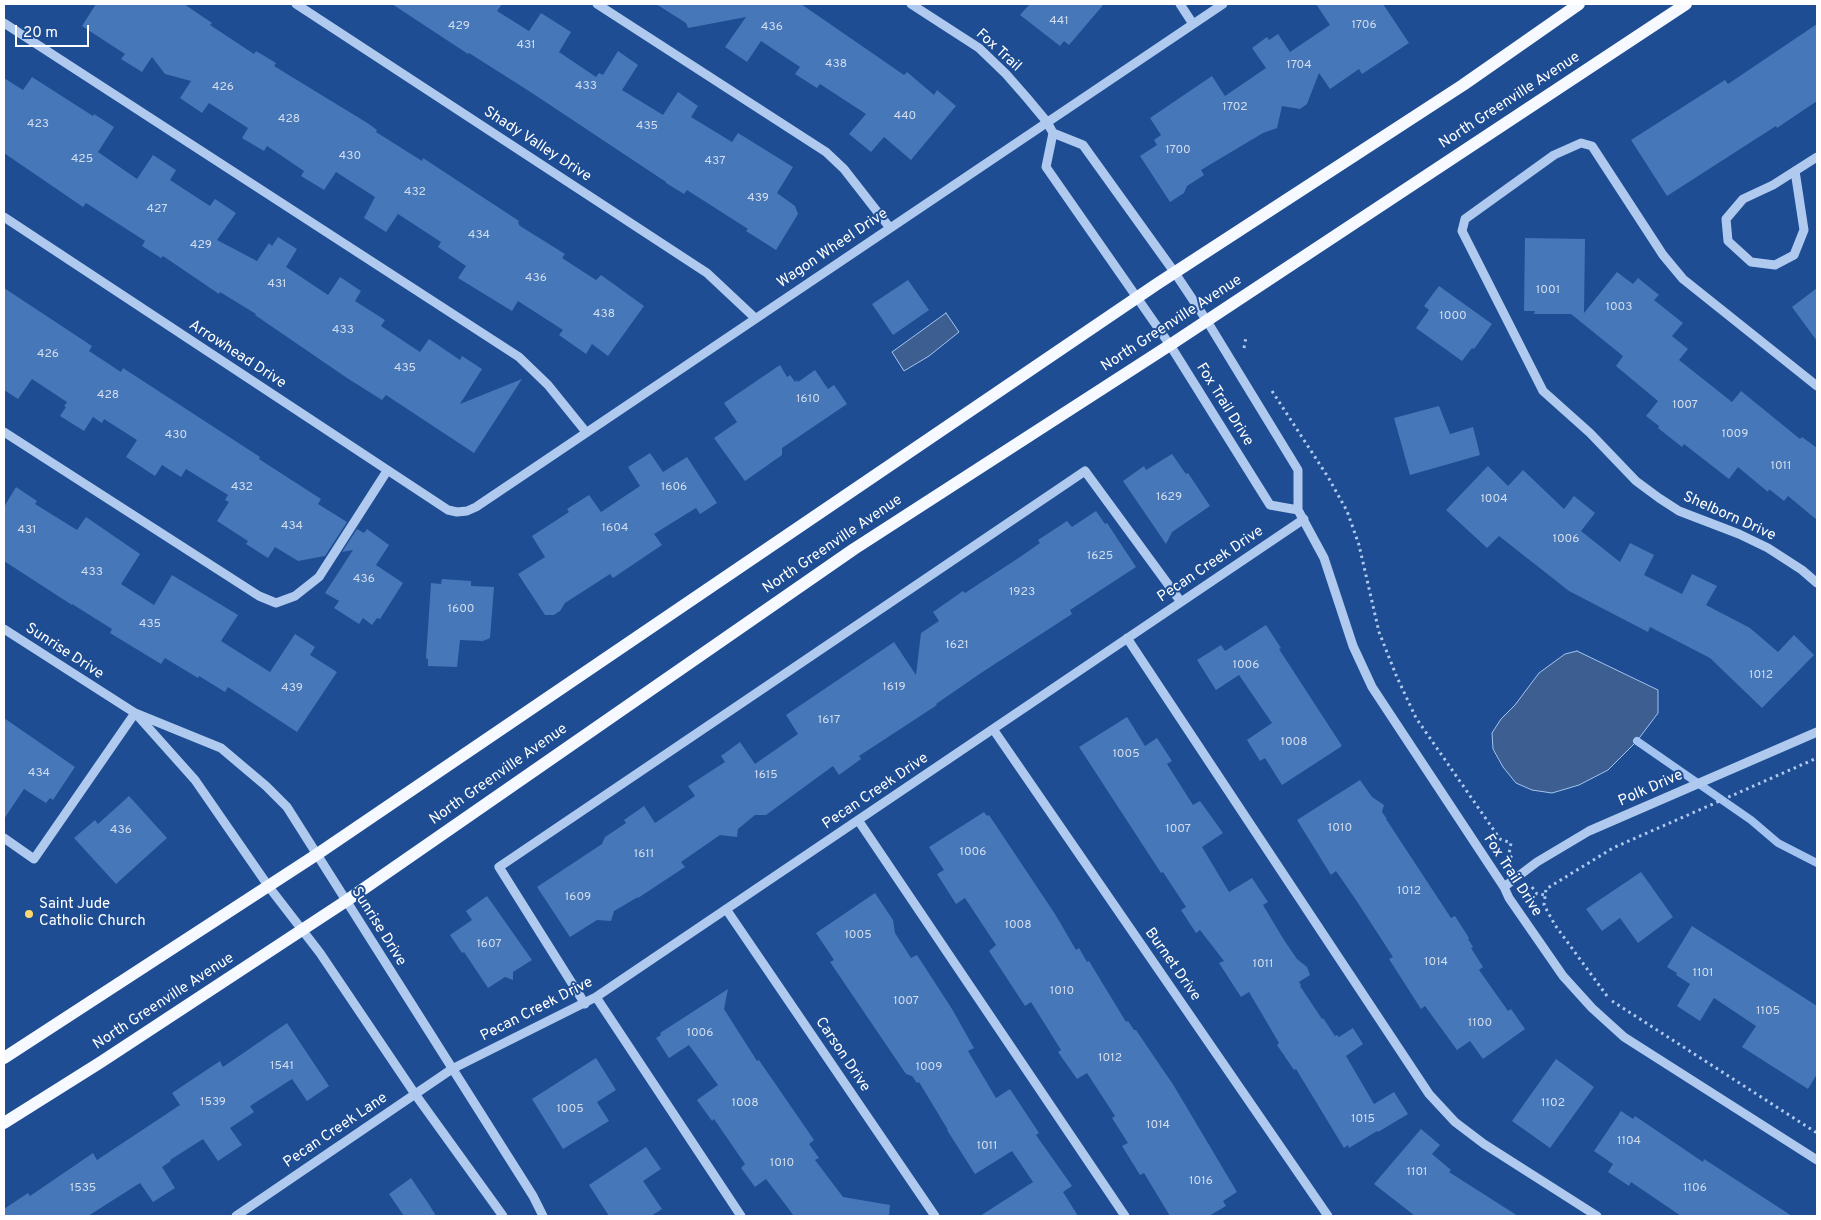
<!DOCTYPE html>
<html>
<head>
<meta charset="utf-8">
<style>
	body { margin:0 }
	#map { position:relative; width:1821px; height:1220px; overflow:hidden; background:#1e4d93; font-family:Overpass,sans-serif }
	canvas { display:block }
	.frame { position:absolute; inset:0; border:5px solid #fff; pointer-events:none }
	.scale { position:absolute; left:15px; top:25px; width:74px; height:22px; box-sizing:border-box; border:2px solid #fff; border-top:0; padding-left:6px; font-size:15px; line-height:18px; white-space:nowrap; color:#fff; -webkit-text-stroke:4px #1e4d93; paint-order:stroke }
</style>
</head>
<body>
<div id="map">
<canvas width="1821" height="1220"></canvas>
<div class="frame"></div>
<div class="scale">20 m</div>
</div>
<script>
const ctx = document.querySelector('canvas').getContext('2d');
ctx.lineJoin = 'round';
function fill(path, color) { ctx.fillStyle = color; ctx.fill(path, 'evenodd'); }
const toPath = rows => new Path2D(rows.map(r => 'M' + r).join(''));
function strokePath(path, color, width, dash) { ctx.strokeStyle = color; ctx.lineWidth = width; ctx.lineCap = dash ? 'butt' : 'round'; ctx.setLineDash(dash || []); ctx.stroke(path); }
function label(font, color, halo, rows, align = 'center') {
  ctx.font = font + ' Overpass,sans-serif'; ctx.lineWidth = 4; ctx.setLineDash([]); ctx.textBaseline = 'middle'; ctx.strokeStyle = halo; ctx.fillStyle = color; for (const [text, x, y, turn = 0] of rows) {
    ctx.save(); ctx.translate(x, y); ctx.rotate((+turn || 0) * Math.PI / 180); ctx.textAlign = isNaN(turn) ? turn : align; if (halo) ctx.strokeText(text, 0, 0); ctx.fillText(text, 0, 0); ctx.restore();
  }
}
const water = toPath([
	[946,313,959,332,929,356,904,371,892,352,946,313],
	[1577,651,1658,690,1658,713,1637,741,1608,770,1579,785,1552,793,1532,790,1516,783,1503,767,1493,749,1492,733,1501,719,1515,705,1539,673,1565,654,1577,651]
]);
const stream = toPath([
	[1637,741,1751,820,1778,843,1817,863]
]);
const building = toPath([
	[96,4,184,4,212,23,210,25,254,54,256,51,276,63,274,66,369,124,377,130,376,132,422,161,423,158,519,221,518,223,520,226,565,254,562,258,596,280,601,275,644,306,608,356,592,344,586,354,559,335,563,330,518,301,512,311,458,278,466,266,438,247,441,242,398,214,386,232,364,218,375,197,336,172,324,190,301,176,304,171,267,146,264,151,242,138,248,128,209,103,202,113,180,98,191,81,165,74,152,57,142,72,121,59,125,54,82,26],
	[392,4,502,4,497,11,529,31,541,13,571,32,559,52,596,77,599,73,603,75,618,51,638,65,622,90,663,115,678,92,698,106,691,117,732,142,738,133,793,167,777,193,795,206,798,214,776,250,746,231,748,229,687,190,684,194,666,183,666,182,532,93,469,53,468,54],
	[656,4,801,4,904,75,907,72,934,95,937,90,956,106,911,160,884,137,871,152,849,134,866,114,820,84,817,88,795,74,800,67,761,41,747,62,725,47,746,17,688,28,686,23],
	[1030,4,1104,4,1069,45,1064,41,1060,46,1020,15],
	[1316,4,1383,4,1409,43,1362,74,1359,69,1330,89,1319,73,1307,104,1300,109,1282,106,1277,128,1263,133,1201,170,1204,175,1187,186,1184,193,1170,202,1140,156,1157,145,1154,140,1161,135,1150,118,1212,76,1225,96,1266,68,1252,48,1267,37,1269,40,1278,34,1290,52,1330,25],
	[1817,24,1817,101,1777,128,1776,126,1667,196,1631,140,1725,80,1728,84],
	[32,77,93,116,94,114,114,127,98,152,137,179,153,155,176,170,170,180,210,206,215,199,236,213,217,240,257,261,269,243,272,246,278,237,297,249,286,267,328,295,340,277,361,291,355,301,385,320,381,326,420,352,429,339,460,360,462,356,482,369,460,404,522,379,474,453,386,395,382,400,347,378,255,315,256,314,220,292,219,294,163,256,161,258,142,246,145,241,86,203,83,207,4,153,4,78,23,90],
	[1525,238,1585,239,1584,313,1617,272,1633,284,1638,278,1659,295,1654,300,1683,323,1672,336,1688,349,1679,360,1732,402,1741,391,1800,439,1802,437,1817,448,1817,520,1788,496,1784,501,1769,489,1768,492,1738,467,1729,479,1684,444,1682,447,1658,428,1659,426,1646,416,1658,401,1616,366,1623,356,1571,314,1534,314,1535,311,1524,311],
	[908,280,929,310,893,335,872,304],
	[1439,286,1492,324,1474,349,1472,348,1462,361,1416,328,1429,310,1424,306],
	[4,288,92,346,89,351,121,372,123,368,260,457,259,459,321,499,318,504,347,522,325,556,298,561,275,547,268,558,246,544,248,541,217,521,229,502,225,500,228,495,186,469,181,477,162,465,155,476,126,457,137,440,104,419,102,423,93,417,84,431,60,416,66,407,64,406,67,402,32,379,18,399,4,390],
	[1817,288,1817,341,1792,307],
	[780,365,787,377,790,375,795,382,797,380,798,382,815,370,828,389,834,385,847,404,782,448,782,455,745,481,714,438,737,422,724,403],
	[1439,406,1450,434,1473,427,1480,455,1410,475,1394,418],
	[650,453,663,472,687,457,717,503,700,514,696,508,654,534,662,545,613,578,610,574,565,603,560,611,554,615,545,615,518,574,545,557,532,536,569,512,567,509,589,495,601,512,640,486,628,467],
	[1172,454,1186,474,1188,473,1210,506,1172,532,1166,544,1123,481,1144,466,1146,470],
	[1488,466,1508,486,1523,470,1564,509,1574,496,1595,513,1581,531,1620,562,1630,543,1654,555,1644,575,1682,594,1692,574,1717,586,1706,605,1750,628,1778,652,1794,635,1814,655,1762,708,1710,658,1650,627,1648,632,1569,591,1499,536,1487,548,1446,510],
	[16,487,37,501,35,504,77,530,86,517,140,554,121,584,154,605,172,575,238,615,221,641,270,672,295,634,315,647,310,655,337,672,297,732,228,687,225,692,199,676,198,678,165,658,161,664,110,633,112,629,72,604,72,605,4,561,4,507],
	[1096,511,1105,524,1107,523,1136,567,1070,610,1072,614,981,673,936,704,937,705,859,756,861,759,839,775,833,766,766,815,755,815,738,829,737,837,720,835,681,862,685,867,638,898,638,897,614,911,611,921,597,920,570,937,537,887,602,844,605,837,626,823,624,820,644,806,655,823,695,796,688,786,725,762,721,756,740,742,755,764,798,734,786,715,894,642,916,675,921,633,939,621,933,612,963,591,965,593,1020,557,1040,543,1038,540,1067,521,1072,527],
	[357,529,364,533,367,529,389,545,376,565,403,583,380,619,377,618,372,625,363,618,359,624,334,608,339,601,325,593,353,550,342,552],
	[442,579,471,581,471,586,494,587,490,638,483,641,460,640,457,667,428,666,428,659,426,658,431,583,441,584],
	[1266,625,1281,648,1279,649,1342,746,1282,785,1265,758,1260,761,1247,740,1272,723,1239,675,1216,690,1197,660,1221,645,1225,651],
	[1127,717,1145,746,1157,738,1172,761,1167,764,1193,805,1200,801,1223,833,1202,847,1229,892,1252,878,1268,902,1263,905,1284,940,1297,959,1307,967,1310,975,1299,982,1301,985,1300,986,1322,1019,1323,1018,1335,1036,1337,1035,1339,1037,1353,1028,1363,1044,1346,1056,1374,1104,1394,1092,1408,1114,1378,1132,1377,1131,1349,1148,1348,1145,1344,1148,1296,1069,1294,1070,1277,1045,1279,1043,1249,992,1241,997,1219,963,1224,961,1200,930,1196,933,1181,910,1186,907,1163,872,1161,873,1079,747],
	[4,718,75,767,53,800,50,798,46,803,24,789,4,819],
	[1360,780,1372,797,1384,805,1382,812,1387,819,1386,819,1451,918,1455,916,1469,938,1468,939,1473,947,1471,948,1483,967,1479,970,1508,1011,1511,1009,1525,1029,1483,1059,1470,1041,1457,1050,1425,1006,1421,1009,1389,959,1393,957,1356,900,1336,871,1331,875,1297,820],
	[129,796,167,838,116,884,74,838,95,820,98,824],
	[984,812,987,816,989,815,1055,914,1076,950,1079,948,1087,962,1089,961,1126,1022,1128,1021,1134,1030,1136,1030,1174,1086,1237,1192,1223,1201,1226,1206,1209,1216,1170,1216,1144,1173,1140,1175,1122,1146,1128,1143,1112,1118,1115,1116,1087,1073,1077,1079,1058,1052,1061,1050,1031,1002,1025,1006,989,951,996,945,965,898,956,904,937,874,944,870,929,847],
	[1641,872,1673,917,1638,943,1620,918,1602,931,1586,909],
	[875,893,893,920,895,933,911,958,917,955,952,1009,974,1048,968,1051,996,1098,1010,1089,1039,1133,1036,1135,1072,1186,1063,1192,1078,1216,980,1216,1033,1182,1012,1151,975,1174,947,1130,948,1130,919,1082,917,1083,912,1076,906,1074,830,962,834,960,816,933],
	[487,896,532,960,513,972,513,980,505,977,488,988,464,952,462,953,450,935,472,920,466,911],
	[1692,926,1817,1006,1817,1074,1808,1089,1742,1047,1756,1026,1714,998,1700,1021,1677,1006,1690,984,1676,975,1677,973,1667,967],
	[728,989,724,1009,757,1061,759,1060,763,1066,814,1140,809,1144,819,1158,815,1160,843,1197,890,1205,889,1216,794,1216,766,1179,755,1187,741,1168,745,1164,714,1119,712,1121,697,1100,718,1085,689,1045,669,1058,656,1038,661,1035,660,1033],
	[287,1023,329,1086,307,1101,292,1079,250,1106,254,1112,230,1128,242,1145,218,1161,203,1139,170,1160,171,1161,162,1167,175,1188,153,1202,140,1183,88,1216,4,1216,4,1209,28,1193,30,1196,93,1153,97,1160,180,1105,172,1093,220,1061,223,1067],
	[596,1058,616,1090,597,1102,609,1121,563,1149,532,1099],
	[1556,1059,1594,1087,1550,1148,1512,1121],
	[1621,1111,1633,1119,1635,1116,1703,1162,1704,1159,1792,1216,1681,1216,1631,1182,1629,1186,1608,1172,1613,1164,1594,1151],
	[1421,1129,1440,1145,1432,1154,1451,1170,1449,1172,1518,1216,1415,1216,1374,1184],
	[646,1147,661,1169,643,1181,662,1209,651,1216,609,1216,589,1185],
	[411,1178,430,1206,436,1216,404,1216,389,1194]
]);
const path = toPath([
	[1244,348,1246,337],
	[1272,391,1328,477,1347,511,1359,545,1379,632,1396,675,1416,718,1500,839,1511,843,1509,854,1514,861],
	[1532,887,1537,894,1545,895],
	[1607,996,1555,925,1544,905,1546,889,1613,848,1817,758],
	[1612,1001,1817,1133]
]);
const minor = toPath([
	[296,4,707,273,755,318],
	[597,4,826,152,844,169,890,228],
	[911,4,979,48,1006,74,1027,98,1047,122,1053,133,1083,145,1175,273,1207,321,1298,470,1298,510,1324,558,1353,646,1372,687,1504,887,1509,898,1563,976,1592,1008,1624,1037,1817,1160],
	[1180,4,1193,24],
	[4,23,519,357,548,385,586,432],
	[1053,133,1046,167,1170,345,1270,505,1298,510],
	[1795,171,1804,230,1794,255,1775,265,1751,262,1728,241,1726,219,1743,199,1773,185,1817,157],
	[4,217,448,510,457,512,467,511,476,507,1223,4],
	[1817,386,1683,279,1663,255,1592,146,1581,143,1554,155,1465,219,1462,231,1543,391,1590,433,1636,481,1659,498,1679,511,1739,534,1768,548,1802,570,1817,583],
	[4,432,259,596,276,603,295,596,319,577,387,471],
	[4,629,135,713,221,748,266,786,287,807,533,1196,543,1216],
	[1127,638,1429,1094,1455,1122,1484,1144,1597,1216],
	[137,715,195,780,269,887,320,953,415,1094,503,1216],
	[993,729,1328,1216],
	[858,820,1125,1216],
	[4,838,34,859,135,713],
	[1504,887,1537,862,1589,831,1817,732],
	[726,909,935,1216],
	[596,997,741,1216],
	[585,1004,499,867,1085,471,1181,602],
	[236,1216,452,1069,596,997,1304,519]
]);
const major = toPath([
	[4,1058,316,855,1157,284,1463,85,1579,4],
	[4,1123,101,1062,346,901,854,549,1170,345,1686,4]
]);
const markers = [
	[29,914,5,"#fdd86e"]
];
const numberNames = [
	["441",1059,22],
	["1706",1364,26],
	["429",459,27],
	["436",772,28],
	["431",526,46],
	["438",836,65],
	["1704",1299,66],
	["433",586,87],
	["426",223,88],
	["1702",1235,108],
	["440",905,117],
	["428",289,120],
	["423",38,125],
	["435",647,127],
	["1700",1178,151],
	["430",350,157],
	["425",82,160],
	["437",715,162],
	["432",415,193],
	["439",758,199],
	["427",157,210],
	["434",479,236],
	["429",201,246],
	["436",536,279],
	["431",277,285],
	["1001",1548,291],
	["1003",1619,308],
	["438",604,315],
	["1000",1453,317],
	["433",343,331],
	["426",48,355],
	["435",405,369],
	["428",108,396],
	["1610",808,400],
	["1007",1685,406],
	["1009",1735,435],
	["430",176,436],
	["1011",1781,467],
	["432",242,488],
	["1606",674,488],
	["1629",1169,498],
	["1004",1494,500],
	["434",292,527],
	["1604",615,529],
	["431",27,531],
	["1006",1566,540],
	["1625",1100,557],
	["433",92,573],
	["436",364,580],
	["1923",1022,593],
	["1600",461,610],
	["435",150,625],
	["1621",957,646],
	["1006",1246,666],
	["1012",1761,676],
	["1619",894,688],
	["439",292,689],
	["1617",829,721],
	["1008",1294,743],
	["1005",1126,755],
	["434",39,774],
	["1615",766,776],
	["1010",1340,829],
	["1007",1178,830],
	["436",121,831],
	["1006",973,853],
	["1611",644,855],
	["1012",1409,892],
	["1609",578,898],
	["1008",1018,926],
	["1005",858,936],
	["1607",489,945],
	["1014",1436,963],
	["1011",1263,965],
	["1101",1703,974],
	["1010",1062,992],
	["1007",906,1002],
	["1105",1768,1012],
	["1100",1480,1024],
	["1006",700,1034],
	["1012",1110,1059],
	["1541",282,1067],
	["1009",929,1068],
	["1539",213,1103],
	["1008",745,1104],
	["1102",1553,1104],
	["1005",570,1110],
	["1015",1363,1120],
	["1014",1158,1126],
	["1104",1629,1142],
	["1011",987,1147],
	["1010",782,1164],
	["1101",1417,1173],
	["1016",1201,1182],
	["1535",83,1189],
	["1106",1695,1189]
];
const streetNames = [
	["Fox Trail",998,51,42],
	["North Greenville Avenue",1510,101,-33],
	["Shady Valley Drive",537,145,33],
	["Wagon Wheel Drive",833,249,-34],
	["North Greenville Avenue",1172,324,-33],
	["Arrowhead Drive",237,355,33],
	["Fox Trail Drive",1224,405,58],
	["Shelborn Drive",1729,517,24],
	["North Greenville Avenue",833,545,-34],
	["Pecan Creek Drive",1211,565,-34],
	["Sunrise Drive",64,652,33],
	["North Greenville Avenue",499,775,-35],
	["Polk Drive",1651,789,-24],
	["Pecan Creek Drive",876,792,-34],
	["Fox Trail Drive",1512,876,57],
	["Sunrise Drive",378,927,58],
	["Burnet Drive",1172,965,55],
	["North Greenville Avenue",164,1002,-33],
	["Pecan Creek Drive",537,1010,-27],
	["Carson Drive",842,1055,56],
	["Pecan Creek Lane",336,1131,-34]
];
const poiNames = [
	["Saint Jude",39,905],
	["Catholic Church",39,922]
];
fill(water, '#3c5e91');
strokePath(water, '#a3c4f0', 1);
strokePath(stream, '#a3c4f0', 8);
fill(building, '#4677b9');
strokePath(path, '#afcaee', 3, [2.5, 4]);
strokePath(minor, '#afcaee', 9);
strokePath(major, '#f6f9ff', 12);
for (const [x, y, r, color] of markers) { const dot = new Path2D(); dot.arc(x, y, r, 0, 2 * Math.PI); ctx.fillStyle = color; ctx.fill(dot); strokePath(dot, '#1e4d93', 2); }
label('12px', '#d1ddee', null, numberNames);
label('15px', '#fff', '#1e4d93', streetNames);
label('15px', '#fff', '#1e4d93', poiNames, 'left');
</script>
</body>
</html>
